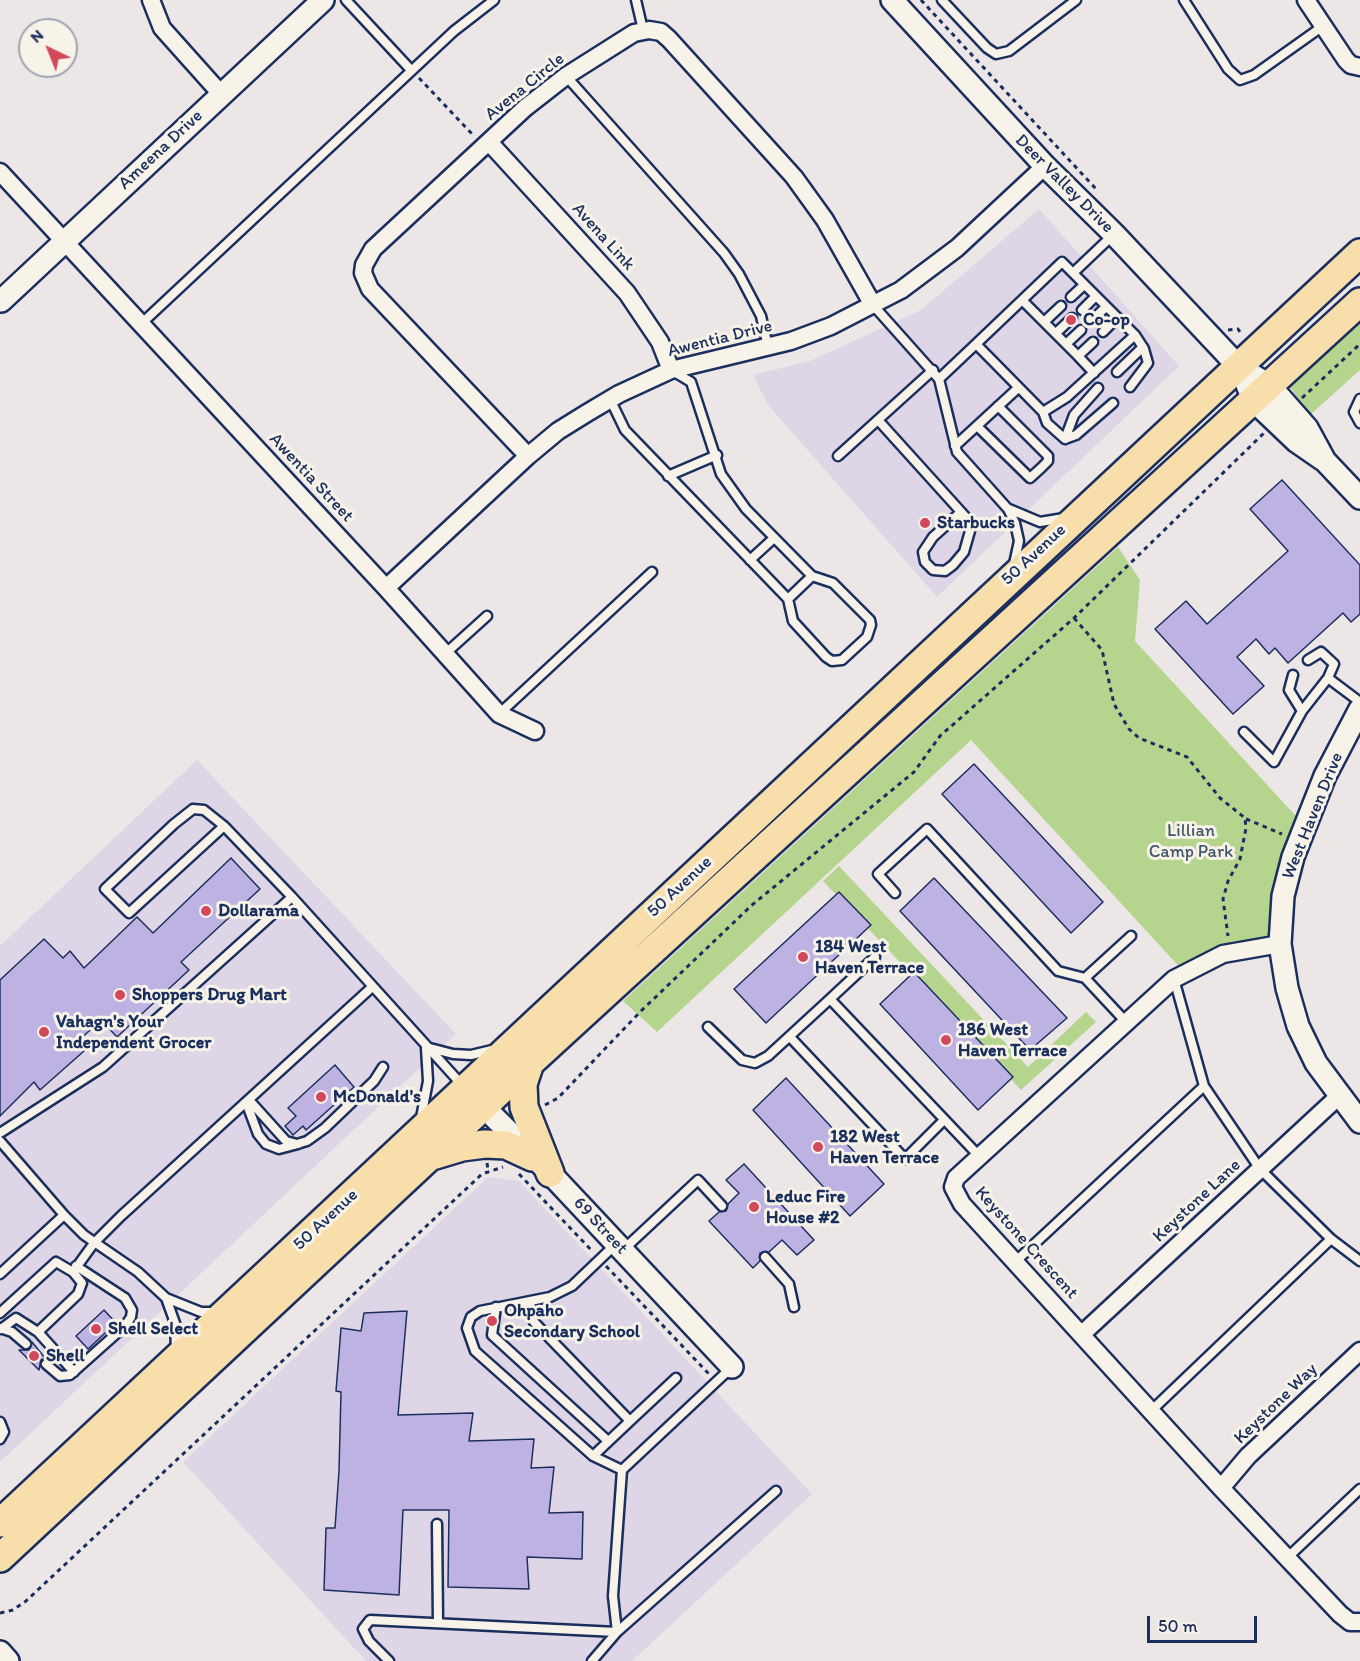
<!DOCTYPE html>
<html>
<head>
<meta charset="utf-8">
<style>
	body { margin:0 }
	#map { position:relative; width:1360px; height:1661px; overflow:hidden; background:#ece6e7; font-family:Itim,sans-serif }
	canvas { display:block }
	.north { position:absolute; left:18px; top:18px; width:60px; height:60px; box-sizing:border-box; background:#f7f3e8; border:2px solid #9fa5b1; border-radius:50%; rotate:317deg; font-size:16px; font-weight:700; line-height:24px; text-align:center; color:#1b2f5e }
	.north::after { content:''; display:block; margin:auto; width:21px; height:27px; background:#d1495b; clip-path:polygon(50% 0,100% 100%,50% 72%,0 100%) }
	.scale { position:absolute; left:1147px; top:1616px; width:110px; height:27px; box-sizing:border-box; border:3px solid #1b2f5e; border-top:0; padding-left:8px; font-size:18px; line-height:21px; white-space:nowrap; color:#1b2f5e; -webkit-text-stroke:4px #f7f3e8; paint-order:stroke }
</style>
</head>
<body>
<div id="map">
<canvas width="1360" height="1661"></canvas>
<div class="north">N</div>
<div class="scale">50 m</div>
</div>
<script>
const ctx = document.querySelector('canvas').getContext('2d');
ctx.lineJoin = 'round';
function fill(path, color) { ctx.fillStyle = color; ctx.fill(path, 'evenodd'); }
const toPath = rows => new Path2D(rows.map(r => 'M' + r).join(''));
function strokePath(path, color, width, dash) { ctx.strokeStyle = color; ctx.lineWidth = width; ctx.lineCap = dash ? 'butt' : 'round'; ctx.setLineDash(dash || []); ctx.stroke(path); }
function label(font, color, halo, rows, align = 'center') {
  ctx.font = font + ' Itim,sans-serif'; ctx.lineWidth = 6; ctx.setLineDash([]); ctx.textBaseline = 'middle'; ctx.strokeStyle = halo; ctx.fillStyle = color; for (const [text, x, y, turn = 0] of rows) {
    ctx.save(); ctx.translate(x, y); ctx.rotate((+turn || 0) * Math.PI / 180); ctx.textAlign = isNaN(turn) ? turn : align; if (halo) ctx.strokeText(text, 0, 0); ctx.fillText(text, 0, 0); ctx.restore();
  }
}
const built = toPath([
	[1039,209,1179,366,937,597,768,405,753,375,810,361,921,310],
	[197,760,456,1034,0,1462,0,946],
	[488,1177,519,1181,812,1494,632,1661,366,1661,183,1462]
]);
const green = toPath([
	[1360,318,1360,370,1310,415,1288,384],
	[1118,547,1140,580,1135,641,1305,826,1280,944,1185,973,971,740,657,1032,623,1001],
	[839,866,1028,1067,1086,1012,1096,1022,1021,1090,823,881]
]);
const building = toPath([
	[1282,480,1360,565,1360,614,1351,622,1343,613,1288,663,1275,648,1269,654,1256,639,1237,657,1264,686,1233,714,1155,629,1186,601,1207,624,1288,551,1250,509,1282,480],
	[974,764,1103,902,1071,933,942,794,974,764],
	[231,858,260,889,181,962,189,970,117,1037,101,1020,76,1043,84,1051,40,1090,34,1082,0,1116,0,980,44,939,63,958,70,951,84,968,137,917,153,933,231,858],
	[934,878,1067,1018,1030,1050,900,911,934,878],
	[839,892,871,925,766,1023,734,989,839,892],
	[914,972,1013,1077,978,1110,880,1004,914,972],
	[335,1065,354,1087,306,1130,303,1126,293,1135,285,1126,296,1116,288,1108,335,1065],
	[786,1078,884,1184,850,1216,753,1110,786,1078],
	[744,1164,814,1240,797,1255,782,1240,769,1252,760,1253,760,1261,753,1268,709,1221,719,1212,726,1211,728,1204,739,1193,726,1180,744,1164],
	[104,1310,116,1323,88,1349,76,1336,104,1310],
	[407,1311,398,1415,473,1413,469,1441,534,1439,531,1468,554,1467,549,1513,583,1512,582,1559,527,1557,529,1589,448,1587,449,1510,403,1510,399,1595,324,1590,326,1528,335,1528,339,1471,341,1392,336,1391,341,1328,361,1331,364,1313,407,1311],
	[32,1342,45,1358,41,1360,39,1370,19,1350,29,1350,32,1342]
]);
const path = toPath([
	[921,0,1097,190],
	[419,78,474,136],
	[1228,330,1238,329,1242,335],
	[1302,398,1360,344],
	[1074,618,1102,650,1114,704,1129,729,1139,738,1187,757,1220,798,1245,818,1246,828,1240,859,1228,881,1223,899,1228,936],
	[1246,819,1282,834],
	[545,1105,558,1098,641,1011,752,905,914,772,940,736,1074,618,1264,433],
	[487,1163,488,1170],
	[519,1174,593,1252],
	[606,1266,709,1374],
	[0,1613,13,1610,26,1601,482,1174,503,1167]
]);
const service = toPath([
	[346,0,411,70],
	[636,0,643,30],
	[942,0,987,48,996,54,1009,51,1076,0],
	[1184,0,1228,69,1240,80,1254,75,1323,26],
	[566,76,724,253,739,274,761,316,768,347],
	[1073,273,1114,234],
	[1071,297,1084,285],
	[1022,300,1078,356,1093,342],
	[873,305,939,379,957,452,1008,509,1015,523,1019,541,1014,564],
	[1082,310,1096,296],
	[1092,320,1106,307],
	[1044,322,1061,306],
	[141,324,454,31,494,0],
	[1103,332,1117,318],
	[1056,333,1072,318],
	[1066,344,1081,330],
	[1078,356,1094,373],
	[1117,372,1143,347],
	[939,379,976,344,1062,262,1135,335,1067,397,1043,412,976,344],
	[1130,387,1148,363,1144,349,1135,335],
	[610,399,625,430,788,599,793,621,826,657,832,661,842,660,867,637,871,625,870,620,833,583,812,576,746,509,721,474,691,382,671,370],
	[1360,399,1354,412,1360,423],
	[1043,412,1047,423,1065,439,1076,435,1113,403],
	[878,420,972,524,964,552,953,565,945,571,933,570,925,562,923,552,933,537,961,512],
	[977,426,1030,478,1041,468,1048,461,1048,456,998,406],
	[1065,439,1074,415,1098,388],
	[955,446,1018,388],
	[838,456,933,370],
	[668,476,717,455],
	[1009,509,1040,522,1064,518],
	[750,560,774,538],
	[788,599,812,576],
	[446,653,487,616],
	[1328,678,1360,702],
	[1302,711,1328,678,1334,664,1321,652,1308,660],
	[499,714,652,572],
	[1244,732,1274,762,1302,711,1289,690,1293,675],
	[224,826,129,913,105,889,174,824,193,809,204,810,224,826,292,897,463,1086],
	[895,893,878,874,927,829,1058,971,1085,978,1127,1023],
	[875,957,830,999,980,1157],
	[1085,978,1131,936],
	[1174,979,1204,1086,1260,1169,1331,1239,1360,1261],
	[708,1027,742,1060,755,1063,768,1056,830,999],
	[790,1037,905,1159,944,1120],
	[426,1047,453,1054,471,1055,492,1050],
	[249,1100,286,1141,297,1144,307,1141,325,1128,374,1081,383,1067],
	[246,1102,258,1134,266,1144,279,1149,298,1144],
	[421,1118,428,1081,426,1048],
	[0,1133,103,1067,292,897],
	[0,1141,64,1215],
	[617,1243,572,1286,550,1297,480,1311,471,1317,467,1328,475,1351,593,1456,622,1470],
	[623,1250,698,1180,722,1206],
	[765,1257,789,1284,794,1307],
	[1015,1262,1204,1086],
	[73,1272,82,1283,78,1294,38,1332,74,1372],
	[0,1274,64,1215,84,1235,138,1272,166,1298,201,1312,216,1312],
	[166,1298,175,1323,176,1350],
	[530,1302,534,1322,630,1421,593,1456],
	[496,1307,492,1335,608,1441],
	[0,1313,56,1262,73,1272,94,1243,121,1216,371,988],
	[0,1328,12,1332,26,1344],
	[1,1329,16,1318,38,1332],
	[46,1364,60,1376,70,1375,125,1326,131,1317,132,1310,125,1298,76,1266],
	[1151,1411,1331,1239],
	[630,1421,676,1378],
	[0,1422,4,1432,0,1439],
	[437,1524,438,1622],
	[1287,1558,1360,1489],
	[389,1661,369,1641,363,1629,370,1620,617,1632,776,1491],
	[592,1661,617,1632,613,1596,622,1470,732,1367]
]);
const minor = toPath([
	[151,0,162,28,221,94],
	[1306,0,1346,60,1351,65,1360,67],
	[489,142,627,293,660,342,671,370],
	[0,172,386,588,499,714,535,731],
	[528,456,370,289,363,273,364,265,373,249,525,108,566,76,634,33,649,30,661,32,669,39,794,177,825,220,873,305],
	[386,588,528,456,558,431,587,413,619,394,671,370,791,341,831,326,901,290,957,248,1045,166],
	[1280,944,1223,954,1174,979,956,1178,953,1187,962,1204,1221,1488,1340,1614,1350,1622,1360,1622],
	[1082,1334,1339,1096],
	[1221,1488,1248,1456,1360,1351]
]);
const tertiary = toPath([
	[892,0,1045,166,1114,234,1238,366,1270,386,1307,428,1325,461,1360,498],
	[1,301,323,0],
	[1247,385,1254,401,1296,441,1322,459],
	[1360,709,1325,776,1293,857,1283,896,1280,944,1287,988,1298,1026,1316,1063,1360,1122],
	[472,1095,550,1173,732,1367],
	[0,1652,8,1661]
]);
const primary = toPath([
	[530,1063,523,1084,524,1107,550,1173],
	[432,1156,462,1147,485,1144,506,1145,532,1157],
	[0,1523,1360,253],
	[0,1558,530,1063,1360,302]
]);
const markers = [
	[1071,320,6,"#d1495b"],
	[925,523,6,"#d1495b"],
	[206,911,6,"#d1495b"],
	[803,957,6,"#d1495b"],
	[120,995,6,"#d1495b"],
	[44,1032,6,"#d1495b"],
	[946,1040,6,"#d1495b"],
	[321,1097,6,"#d1495b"],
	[818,1147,6,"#d1495b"],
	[754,1207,6,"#d1495b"],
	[492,1321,6,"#d1495b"],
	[96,1329,6,"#d1495b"],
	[34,1356,6,"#d1495b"]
];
const streetNames = [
	["Avena Circle",525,87,-39],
	["Ameena Drive",161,150,-43],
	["Deer Valley Drive",1064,184,45],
	["Avena Link",603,237,48],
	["Awentia Drive",720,339,-14],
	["Awentia Street",311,478,47],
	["50 Avenue",1034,555,-43],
	["West Haven Drive",1313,816,-68],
	["50 Avenue",680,887,-43],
	["Keystone Lane",1197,1201,-43],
	["50 Avenue",326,1220,-43],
	["69 Street",600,1226,47],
	["Keystone Crescent",1026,1243,48],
	["Keystone Way",1276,1404,-44]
];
const poiNames = [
	["Co-op",1083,320],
	["Starbucks",937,523],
	["Dollarama",218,911],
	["184 West",815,947],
	["Haven Terrace",815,968],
	["Shoppers Drug Mart",132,995],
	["Vahagn's Your",56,1022],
	["Independent Grocer",56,1043],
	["186 West",958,1030],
	["Haven Terrace",958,1051],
	["McDonald's",333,1097],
	["182 West",830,1137],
	["Haven Terrace",830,1158],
	["Leduc Fire",766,1197],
	["House #2",766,1218],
	["Ohpaho",504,1311],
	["Secondary School",504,1332],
	["Shell Select",108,1329],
	["Shell",46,1356]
];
const parkNames = [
	["Lillian",1191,831],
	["Camp Park",1191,852]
];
fill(built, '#ded6e6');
fill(green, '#b5d58f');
fill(building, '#beb2e3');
strokePath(building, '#1b2f5e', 1.5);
strokePath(service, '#1b2f5e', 13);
strokePath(minor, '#1b2f5e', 21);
strokePath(tertiary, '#1b2f5e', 26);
strokePath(primary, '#1b2f5e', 32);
strokePath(path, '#1b2f5e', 3, [4.5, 4.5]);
strokePath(service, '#f7f3e8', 8);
strokePath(minor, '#f7f3e8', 16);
strokePath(tertiary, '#f7f3e8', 21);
strokePath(primary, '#f8deab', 27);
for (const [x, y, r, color] of markers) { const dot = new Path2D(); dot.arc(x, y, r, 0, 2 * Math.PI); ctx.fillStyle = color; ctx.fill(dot); strokePath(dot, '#f7f3e8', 2); }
label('18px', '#1b2f5e', '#f7f3e8', streetNames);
label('bold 18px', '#1b2f5e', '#f7f3e8', poiNames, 'left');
label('18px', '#42586a', '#f7f3e8', parkNames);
</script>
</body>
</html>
